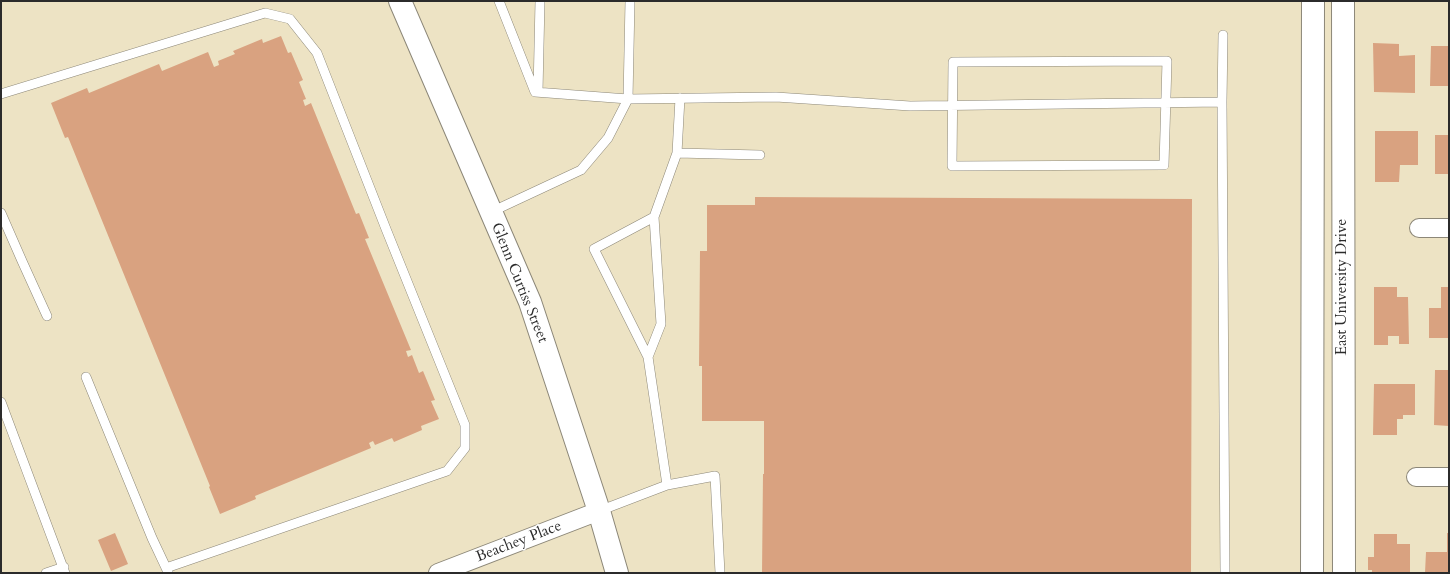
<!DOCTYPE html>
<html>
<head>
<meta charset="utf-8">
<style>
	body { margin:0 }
	#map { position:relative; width:1450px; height:574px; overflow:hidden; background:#ede3c4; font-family:Cardo,serif }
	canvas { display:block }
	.frame { position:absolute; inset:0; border:2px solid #2b2b2b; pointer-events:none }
</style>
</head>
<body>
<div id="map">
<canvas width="1450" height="574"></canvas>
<div class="frame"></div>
</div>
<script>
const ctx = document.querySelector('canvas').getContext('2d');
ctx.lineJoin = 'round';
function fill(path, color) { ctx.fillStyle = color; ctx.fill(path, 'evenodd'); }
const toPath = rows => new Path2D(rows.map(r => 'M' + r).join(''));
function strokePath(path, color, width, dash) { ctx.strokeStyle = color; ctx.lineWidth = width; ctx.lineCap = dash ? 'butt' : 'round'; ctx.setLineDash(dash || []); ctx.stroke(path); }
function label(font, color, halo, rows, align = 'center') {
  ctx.font = font + ' Cardo,serif'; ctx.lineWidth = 3; ctx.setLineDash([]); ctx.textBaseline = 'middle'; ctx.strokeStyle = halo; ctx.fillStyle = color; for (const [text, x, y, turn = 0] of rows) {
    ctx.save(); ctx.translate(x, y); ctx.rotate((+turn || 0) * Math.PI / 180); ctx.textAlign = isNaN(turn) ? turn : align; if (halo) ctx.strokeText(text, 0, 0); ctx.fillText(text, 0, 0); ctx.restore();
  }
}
const building = toPath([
	[281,36,288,53,291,52,303,80,299,82,306,99,303,100,305,106,311,103,356,214,359,213,369,238,365,239,411,350,406,351,408,357,412,355,419,373,423,371,435,400,431,401,439,419,421,426,422,430,394,442,392,438,375,445,373,441,369,443,371,448,255,496,256,499,220,514,209,487,210,486,68,137,65,138,51,103,87,88,89,93,159,64,162,71,208,52,214,67,219,65,218,61,235,54,233,51,262,39,263,43],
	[1373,43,1399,44,1399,56,1415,55,1415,93,1374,92],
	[1431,46,1449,46,1449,86,1430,86],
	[1375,131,1418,131,1418,165,1400,165,1399,182,1375,182],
	[1435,135,1449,135,1449,174,1435,174],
	[755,197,1192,199,1191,573,762,573,763,474,764,474,764,421,702,421,702,366,699,366,700,251,707,251,707,205,755,205],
	[1374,287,1397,287,1397,297,1408,297,1409,344,1399,344,1399,336,1388,336,1388,345,1374,345],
	[1441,287,1449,287,1449,338,1429,338,1429,308,1441,308],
	[1435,370,1449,370,1449,426,1434,425],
	[1374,384,1415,384,1415,415,1403,415,1403,419,1397,419,1397,435,1373,435],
	[115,533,128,564,111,571,98,540],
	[1447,533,1449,533,1449,573,1425,573,1426,552,1447,552],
	[1374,534,1397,534,1397,544,1410,544,1410,573,1372,573,1372,570,1368,570,1368,557,1374,557]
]);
const service = toPath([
	[499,1,535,92,628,99,630,1],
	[1223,35,1222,102,1225,573],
	[1167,61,1164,165,952,166,953,62,1167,61],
	[538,92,540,1],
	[1,94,265,13,290,19,317,53,386,229,465,425,465,448,447,471,166,568],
	[677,153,680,98],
	[491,212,581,170,608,138,628,99,776,97,910,106,1222,102],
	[1,213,22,261,47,316],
	[648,357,661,324,654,217],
	[86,377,152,538,168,572],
	[1,402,65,573],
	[667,485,715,476,720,573],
	[599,511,667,485,648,357,594,249,654,217,677,153,760,155],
	[46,573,64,567]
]);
const minor = toPath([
	[1419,228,1449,228],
	[1416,477,1449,477],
	[438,573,599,511]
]);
const tertiary = toPath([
	[400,1,530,302,599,511,617,573],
	[1343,1,1344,573],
	[1312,573,1313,1]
]);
const streetNames = [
	["Glenn Curtiss Street",519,283,68],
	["East University Drive",1343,287,-90],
	["Beachey Place",519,542,-21]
];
fill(building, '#d9a280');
strokePath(service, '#8c8778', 10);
strokePath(minor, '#8c8778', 20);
strokePath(tertiary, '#8c8778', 24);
strokePath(service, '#fff', 9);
strokePath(minor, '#fff', 18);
strokePath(tertiary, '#fff', 22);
label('15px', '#2b2b2b', '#fff', streetNames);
</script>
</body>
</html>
